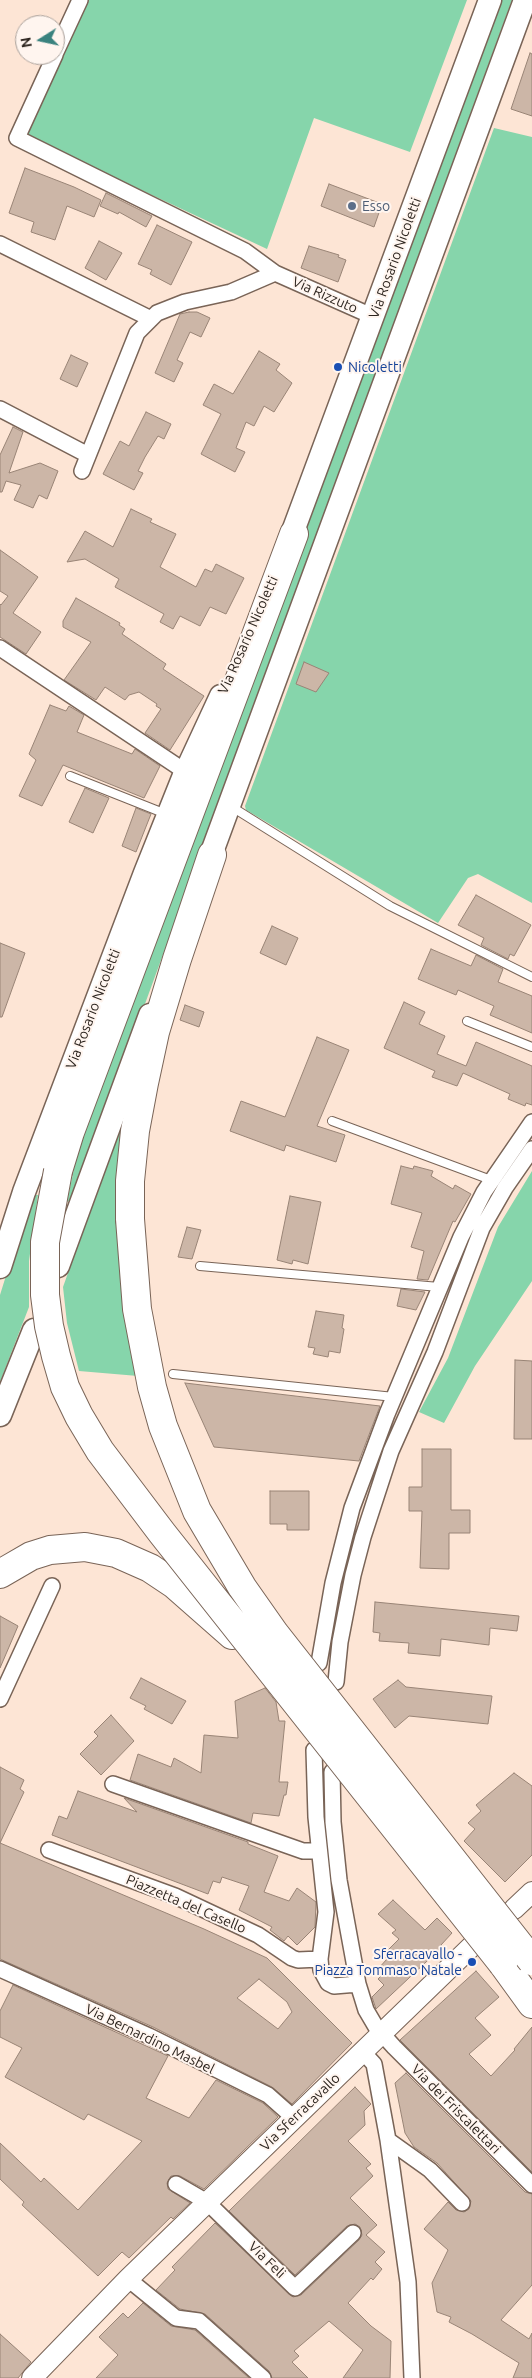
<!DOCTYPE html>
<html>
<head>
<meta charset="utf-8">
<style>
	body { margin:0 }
	#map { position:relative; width:532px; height:2378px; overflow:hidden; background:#fde5d5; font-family:Ubuntu,sans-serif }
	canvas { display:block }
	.north { position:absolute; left:15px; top:15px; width:50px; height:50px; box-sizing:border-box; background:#fff5ef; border:1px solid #aba29c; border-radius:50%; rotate:260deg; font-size:14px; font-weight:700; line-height:20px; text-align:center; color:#2d251f }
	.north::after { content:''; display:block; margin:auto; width:18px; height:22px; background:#3a827e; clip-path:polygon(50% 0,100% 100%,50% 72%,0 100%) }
</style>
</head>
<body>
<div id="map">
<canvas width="532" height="2378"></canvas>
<div class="north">N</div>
</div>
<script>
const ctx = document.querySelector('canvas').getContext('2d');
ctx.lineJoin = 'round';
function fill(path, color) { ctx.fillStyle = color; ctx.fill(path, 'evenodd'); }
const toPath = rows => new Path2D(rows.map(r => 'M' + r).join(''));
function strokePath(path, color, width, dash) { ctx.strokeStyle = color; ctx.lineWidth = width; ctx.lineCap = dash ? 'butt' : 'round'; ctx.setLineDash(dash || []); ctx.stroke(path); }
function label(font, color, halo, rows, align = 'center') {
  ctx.font = font + ' Ubuntu,sans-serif'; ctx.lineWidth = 4; ctx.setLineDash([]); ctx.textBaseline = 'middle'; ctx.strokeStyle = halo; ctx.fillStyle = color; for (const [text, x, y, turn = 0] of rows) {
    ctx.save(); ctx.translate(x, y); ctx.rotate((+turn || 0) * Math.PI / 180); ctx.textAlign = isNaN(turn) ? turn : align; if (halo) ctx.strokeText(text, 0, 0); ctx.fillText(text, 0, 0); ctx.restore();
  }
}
const green = toPath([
	[89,0,467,0,410,152,314,118,267,249,26,136],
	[500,0,512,0,74,1198,67,1202,79,1145],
	[494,128,532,137,532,903,478,874,468,878,438,923,246,810,245,806],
	[133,1091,138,1376,79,1371,67,1323,63,1287],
	[532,1171,532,1281,475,1366,444,1423,419,1412,448,1358,498,1227],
	[31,1195,38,1195,29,1261,29,1307,0,1382,0,1295]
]);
const building = toPath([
	[530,53,532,54,532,116,511,109,530,53],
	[25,168,74,187,101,200,94,217,67,206,55,240,31,232,34,222,9,213,25,168],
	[329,184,382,204,374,227,321,206,329,184],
	[106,193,152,216,146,227,119,212,118,214,100,206,106,193],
	[157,225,192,242,171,285,150,274,152,270,138,264,157,225],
	[99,241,122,253,106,280,85,268,99,241],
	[309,246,339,255,338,257,346,260,338,282,301,268,309,246],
	[189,312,197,312,210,318,201,337,190,332,177,360,183,363,174,382,155,373,180,314,189,312],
	[259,351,280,364,276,370,292,383,274,412,264,406,254,426,246,422,236,448,245,452,235,472,201,454,221,414,203,405,214,384,233,394,259,351],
	[71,355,88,363,77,387,60,379,71,355],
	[146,412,171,424,164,439,158,436,145,457,138,471,143,473,134,490,103,474,120,441,129,446,146,412],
	[13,427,23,432,9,473,40,463,58,471,47,499,39,495,33,508,14,500,21,485,6,481,2,492,0,492,0,455,13,427],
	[131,509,152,519,150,522,176,534,160,567,196,587,205,569,212,572,216,564,244,578,226,614,210,607,200,626,180,616,173,629,160,622,164,614,115,587,119,579,85,559,67,562,85,531,113,547,131,509],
	[0,550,38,577,13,613,41,632,26,654,0,637,0,604,1,605,8,596,0,591,0,550],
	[76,598,120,623,119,625,125,629,122,634,166,664,163,669,204,696,170,750,145,733,161,709,156,706,157,704,139,692,129,695,125,700,105,687,96,700,64,680,91,642,63,627,63,621,76,598],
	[304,662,329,673,316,692,296,684,304,662],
	[50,705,66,711,69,706,84,715,77,732,132,754,135,749,160,766,144,798,63,765,42,806,19,796,36,760,29,754,50,705],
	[85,788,109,798,93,833,69,822,85,788],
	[136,808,151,814,136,852,122,846,136,808],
	[476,895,531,925,514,956,510,954,508,959,481,945,484,938,458,925,476,895],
	[272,926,298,938,286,965,260,953,272,926],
	[0,943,25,953,2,1017,0,1017,0,943],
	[431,949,471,966,476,955,503,969,498,982,532,996,532,1033,490,1015,494,1006,458,990,456,995,418,979,431,949],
	[404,1002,425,1012,419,1024,445,1036,437,1054,466,1066,476,1042,532,1066,532,1105,526,1103,525,1106,508,1099,510,1094,463,1073,457,1086,432,1077,435,1071,384,1048,404,1002],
	[185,1005,204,1012,199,1027,180,1020,185,1005],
	[317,1037,349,1050,317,1126,345,1135,336,1162,286,1145,284,1151,230,1131,241,1101,285,1117,317,1037],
	[401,1166,413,1169,414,1166,433,1171,431,1176,453,1189,455,1185,471,1194,455,1222,453,1221,428,1280,417,1279,424,1251,411,1247,422,1213,391,1204,401,1166],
	[290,1196,321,1202,308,1264,293,1260,292,1264,277,1260,290,1196],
	[187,1227,201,1230,192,1259,178,1257,187,1227],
	[401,1289,425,1292,416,1310,397,1306,401,1289],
	[316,1311,344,1315,342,1328,344,1329,340,1353,329,1351,328,1357,313,1354,315,1348,308,1347,316,1311],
	[515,1360,532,1361,532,1439,514,1439,515,1360],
	[185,1383,380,1406,359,1461,214,1447,185,1383],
	[422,1449,451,1449,451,1510,470,1510,470,1533,449,1533,449,1569,420,1568,422,1511,409,1511,409,1487,422,1487,422,1449],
	[270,1491,309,1491,309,1530,287,1530,287,1524,270,1524,270,1491],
	[375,1602,519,1616,517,1631,490,1628,489,1645,441,1639,440,1656,408,1653,409,1643,379,1641,380,1633,373,1632,375,1602],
	[0,1616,18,1626,0,1668,0,1616],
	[141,1678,186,1701,172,1724,144,1709,146,1706,130,1698,141,1678],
	[398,1680,406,1687,492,1696,488,1724,409,1716,395,1728,373,1699,398,1680],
	[265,1688,276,1702,279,1721,285,1721,279,1782,288,1782,286,1795,284,1795,279,1816,253,1813,251,1823,130,1780,138,1754,171,1767,174,1758,201,1773,204,1735,238,1738,235,1701,265,1688],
	[111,1715,134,1741,101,1775,80,1754,98,1736,94,1732,111,1715],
	[0,1767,24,1780,20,1789,24,1792,0,1843,0,1767],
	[514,1773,532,1786,532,1855,505,1882,464,1841,475,1829,468,1823,481,1811,476,1805,514,1773],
	[78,1791,137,1812,124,1798,248,1842,248,1844,278,1856,264,1892,289,1901,297,1888,316,1902,315,1927,297,1945,288,1936,284,1941,270,1930,272,1927,239,1910,249,1886,222,1877,220,1883,213,1881,208,1894,52,1835,59,1816,67,1819,78,1791],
	[0,1843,204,1929,267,1958,352,2043,292,2104,272,2087,153,2027,0,1959,0,1843],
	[259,1979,287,2002,292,2012,278,2029,237,1998,259,1979],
	[393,1900,425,1930,437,1918,452,1933,441,1945,442,1947,376,2009,372,1997,384,1985,378,1979,383,1974,378,1969,387,1959,383,1955,399,1939,392,1933,396,1930,378,1914,393,1900],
	[476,1971,499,1997,475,2018,491,2035,469,2054,491,2076,515,2050,514,2049,532,2027,532,2172,400,2040,476,1971],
	[13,1985,168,2056,146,2098,189,2118,216,2080,263,2103,278,2117,204,2189,180,2176,171,2176,167,2183,168,2189,190,2203,173,2219,171,2217,129,2258,122,2252,98,2276,22,2205,24,2202,0,2179,0,2143,41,2182,44,2178,78,2210,142,2141,88,2114,84,2120,5,2077,22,2048,0,2037,0,2011,13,1985],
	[406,2073,525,2192,532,2194,532,2285,501,2320,529,2339,532,2333,532,2378,513,2378,519,2363,472,2334,449,2322,451,2317,437,2312,432,2283,448,2250,424,2229,448,2202,456,2210,464,2212,469,2209,471,2201,437,2163,414,2147,405,2133,395,2083,406,2073],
	[355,2087,371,2104,364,2111,365,2125,348,2141,371,2164,366,2168,373,2176,350,2198,377,2225,366,2235,385,2252,375,2262,382,2269,373,2280,371,2278,348,2303,371,2326,391,2341,390,2378,343,2378,363,2350,329,2321,294,2351,299,2356,292,2362,308,2378,272,2378,269,2371,205,2314,180,2309,156,2290,175,2270,172,2267,215,2223,293,2297,301,2295,359,2240,362,2235,360,2227,355,2224,347,2226,295,2275,229,2211,355,2087],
	[143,2303,171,2326,195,2330,249,2378,96,2378,118,2355,99,2337,123,2313,128,2318,143,2303],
	[0,2334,31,2362,18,2378,0,2378,0,2334]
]);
const service = toPath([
	[70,776,166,814],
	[232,807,390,906,532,977],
	[467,1021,532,1047],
	[332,1121,491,1180],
	[200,1266,439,1287],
	[173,1374,394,1397]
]);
const minor = toPath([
	[55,54,80,0],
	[55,55,17,138,245,251,275,273,374,317],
	[0,244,151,319],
	[0,409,88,455],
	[82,471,137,333,157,313,185,302,231,292,275,273],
	[0,648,186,772],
	[319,1663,333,1583,352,1508,387,1414,461,1237,484,1192,532,1122],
	[336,1682,340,1642,353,1575,363,1537,391,1451,435,1352,482,1228,505,1188,532,1149],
	[0,1699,52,1586],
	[314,1750,316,1817,326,1912,320,1959,321,1970,328,1983,334,1986,358,1984],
	[332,1772,333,1822,339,1880,358,1984,366,2010,376,2027,394,2047,532,2185],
	[113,1784,303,1851,318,1851],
	[49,1850,175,1896,258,1935,292,1958,298,1960,320,1959],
	[0,1969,149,2036,268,2095,294,2118],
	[362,2051,374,2064,388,2140,408,2282,412,2378],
	[388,2140,430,2170,462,2203],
	[176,2184,207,2202,295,2288,353,2233],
	[128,2279,176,2318,199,2321,263,2378]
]);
const tertiary = toPath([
	[514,1909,532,1892],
	[32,2378,128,2279,472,1946]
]);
const secondary = toPath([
	[286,550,490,0],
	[205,871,525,0],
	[58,1266,150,1015],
	[0,1267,24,1192,145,873,183,778,221,696],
	[0,1415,34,1330]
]);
const motorway = toPath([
	[58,1171,70,1132,294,534],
	[130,1219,130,1181,135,1131,144,1083,155,1032,177,959,212,855],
	[0,1574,31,1556,50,1550,85,1547,116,1553,150,1568,174,1584,232,1635],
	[503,1964,532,2004]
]);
const motorwayBridge = toPath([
	[58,1171,45,1242,45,1295,49,1326,56,1356,65,1387,79,1416,100,1451,162,1533,503,1964],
	[130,1219,137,1309,152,1387,163,1426,197,1511,242,1587,275,1634,532,1961]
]);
const markers = [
	[352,206,5,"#5c6f8a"],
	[338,367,5,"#1a4fb4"],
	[472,1962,5,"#1a4fb4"]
];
const serviceNames = [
	["Esso",362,206]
];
const streetNames = [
	["Via Rosario Nicoletti",395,258,-70],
	["Via Rizzuto",325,295,24],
	["Via Rosario Nicoletti",248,635,-66],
	["Via Rosario Nicoletti",93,1009,-69],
	["Piazzetta del Casello",186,1904,23],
	["Via Bernardino Masbel",150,2039,26],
	["Via dei Friscalettari",456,2109,45],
	["Via Sferracavallo",300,2112,-44],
	["Via Feli",267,2260,44]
];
const transitNames = [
	["Nicoletti",348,367],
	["Sferracavallo -",462,1954,"right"],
	["Piazza Tommaso Natale",462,1970,"right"]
];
fill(green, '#86d5ab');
fill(building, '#ccb6a7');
strokePath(building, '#998476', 1);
strokePath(service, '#796457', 10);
strokePath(minor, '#796457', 18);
strokePath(tertiary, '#796457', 22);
strokePath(secondary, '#796457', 25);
strokePath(motorway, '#796457', 30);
strokePath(service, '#fff', 8);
strokePath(minor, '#fff', 15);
strokePath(tertiary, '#fff', 20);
strokePath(secondary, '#fff', 22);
strokePath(motorway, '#fff', 28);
strokePath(motorwayBridge, '#796457', 30, []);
strokePath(motorwayBridge, '#fff', 28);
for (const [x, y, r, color] of markers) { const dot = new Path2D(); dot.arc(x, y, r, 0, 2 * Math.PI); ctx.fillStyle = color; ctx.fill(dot); strokePath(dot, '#fff5ef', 2); }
label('14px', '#4e5e75', '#fff5ef', serviceNames, 'left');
label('14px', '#2d251f', '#fff5ef', streetNames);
label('14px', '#164399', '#fff5ef', transitNames, 'left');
</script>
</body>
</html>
